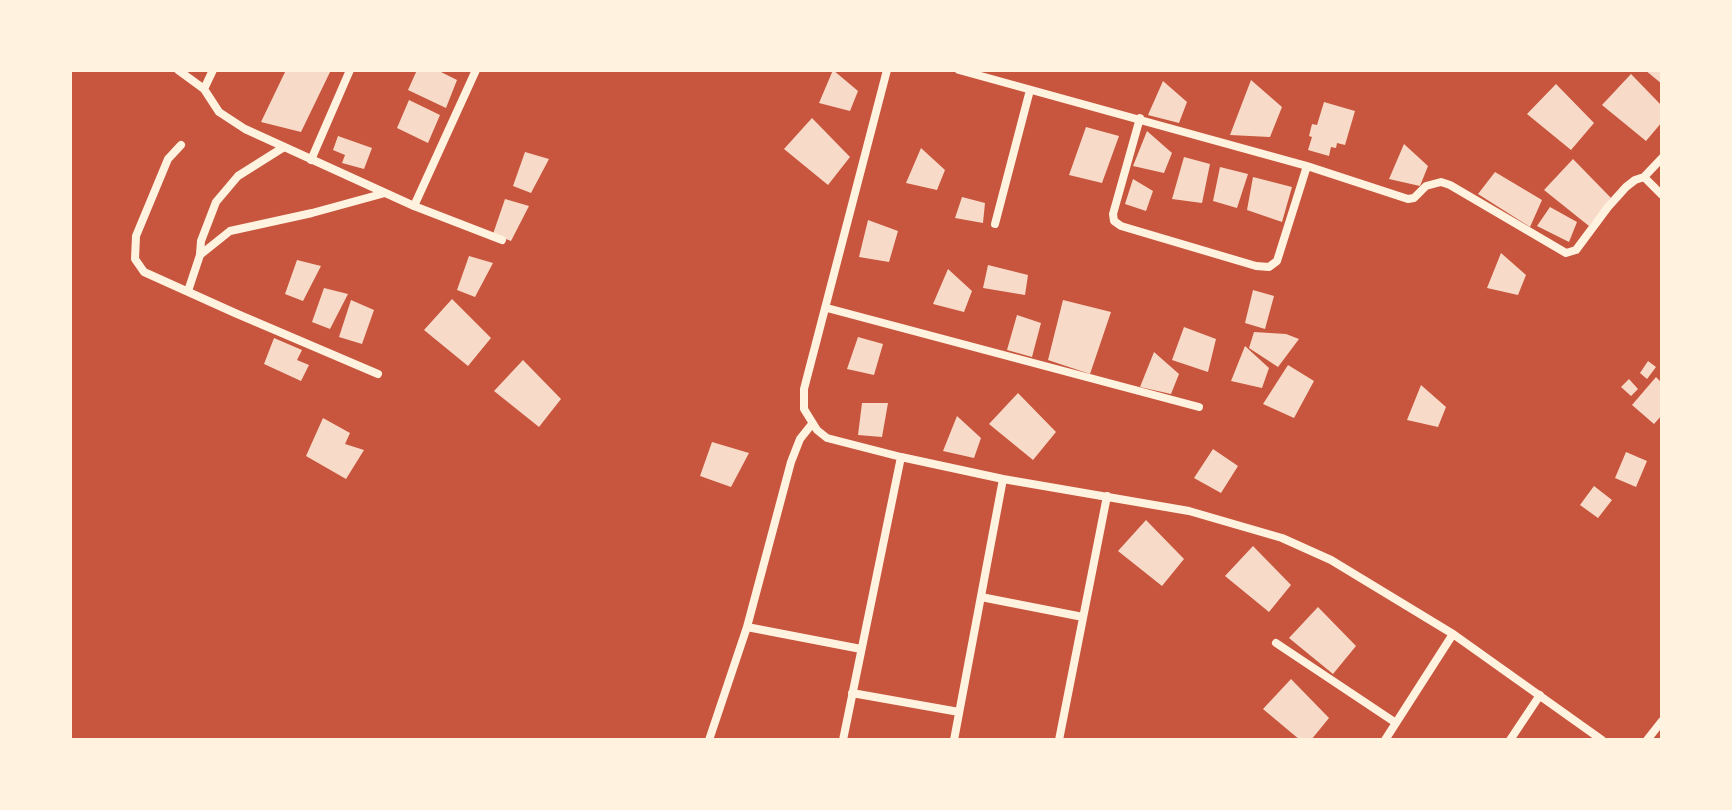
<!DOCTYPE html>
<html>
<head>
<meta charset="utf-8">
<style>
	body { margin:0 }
	#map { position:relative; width:1732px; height:810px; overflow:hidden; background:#c8553d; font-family:Barlow,sans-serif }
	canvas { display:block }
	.frame { position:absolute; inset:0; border:72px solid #fff3e0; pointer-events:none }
</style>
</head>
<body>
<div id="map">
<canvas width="1732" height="810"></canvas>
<div class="frame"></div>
</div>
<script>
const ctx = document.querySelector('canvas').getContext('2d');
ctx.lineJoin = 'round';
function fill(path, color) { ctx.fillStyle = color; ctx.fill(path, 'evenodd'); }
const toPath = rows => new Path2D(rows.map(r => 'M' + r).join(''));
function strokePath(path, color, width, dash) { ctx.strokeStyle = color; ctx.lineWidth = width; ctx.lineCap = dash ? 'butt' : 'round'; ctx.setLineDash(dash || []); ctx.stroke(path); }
const building = toPath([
	[286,70,331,70,301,132,261,122],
	[417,70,437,70,457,80,446,108,408,90],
	[833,70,858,91,850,111,819,103],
	[1645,70,1662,70,1662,84],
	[1631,74,1662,106,1662,122,1646,141,1602,105],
	[1251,80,1282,107,1270,137,1230,135],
	[1163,81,1187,102,1179,123,1148,115],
	[1556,84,1594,123,1571,150,1527,114],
	[409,100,440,115,428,143,397,128],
	[1324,102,1355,111,1345,145,1337,143,1336,148,1331,147,1329,156,1308,150,1312,137,1309,136,1312,124,1317,125],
	[812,118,850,157,828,185,784,149],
	[1086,127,1119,136,1102,183,1069,175],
	[1147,131,1172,153,1164,173,1133,166],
	[338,136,372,148,364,169,342,163,345,155,333,150],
	[1404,144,1428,166,1420,186,1389,179],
	[921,148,945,170,937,190,906,183],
	[525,152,549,159,531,193,513,186],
	[1184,157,1210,164,1202,203,1172,199],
	[1573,159,1611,198,1589,226,1544,190],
	[1220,167,1248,174,1237,208,1213,201],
	[1495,172,1542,200,1530,227,1478,194],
	[1253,177,1292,187,1282,222,1247,210],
	[1133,179,1153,191,1146,211,1125,204],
	[962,197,985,203,983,223,955,218],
	[505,199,529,206,511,241,493,234],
	[1550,207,1577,222,1569,242,1537,226],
	[868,220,898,231,889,262,859,257],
	[1501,253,1526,275,1518,295,1487,288],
	[469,256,493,263,475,297,457,290],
	[297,260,321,266,303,301,285,294],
	[988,265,1028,275,1025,295,983,288],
	[948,269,972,291,964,312,933,304],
	[324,288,348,294,330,329,312,322],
	[1253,290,1274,296,1265,329,1245,323],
	[452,299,491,338,468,366,424,330],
	[351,300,374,310,362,344,339,337],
	[1063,300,1111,312,1090,374,1048,360],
	[1017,315,1041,323,1032,357,1007,350],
	[1184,327,1216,339,1208,372,1172,360],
	[1254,332,1286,334,1299,339,1278,367,1249,348],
	[858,337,883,344,874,375,847,369],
	[274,338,302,350,297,360,309,365,301,381,264,364],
	[1245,346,1269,368,1262,388,1231,381],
	[1154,352,1179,374,1171,394,1140,387],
	[523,360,561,399,539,427,494,391],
	[1648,361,1656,367,1647,379,1640,373],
	[1288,365,1314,381,1294,418,1263,404],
	[1656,377,1662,383,1662,415,1654,424,1632,405],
	[1629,379,1638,389,1631,396,1621,387],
	[1421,385,1446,407,1438,427,1407,420],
	[1018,393,1056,432,1033,460,989,424],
	[862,403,888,403,882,437,858,435],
	[957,416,981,438,974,458,943,451],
	[323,418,350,433,345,444,364,450,346,479,306,456],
	[712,442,749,453,731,487,700,476],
	[1213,449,1238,466,1221,493,1194,478],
	[1626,452,1647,461,1636,487,1615,478],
	[1594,486,1612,500,1598,518,1580,505],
	[1146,520,1184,559,1162,586,1118,551],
	[1253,546,1291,585,1269,612,1225,576],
	[1318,607,1356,646,1333,674,1289,638],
	[1291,679,1329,718,1311,740,1300,740,1263,709]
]);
const minor = toPath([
	[178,70,204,89,219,112,245,129,414,206,502,240],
	[887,70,804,389,804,409,817,430,827,438,901,457,1003,479,1189,511,1282,538,1331,560,1453,634,1602,740],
	[959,70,1307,166,1408,199,1414,198,1426,186,1441,182,1450,185,1566,253,1576,250,1608,207,1626,187,1635,180,1644,177,1662,158],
	[204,89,213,70],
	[1140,118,1113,214,1114,221,1121,226,1256,266,1269,267,1277,261,1307,166],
	[181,145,168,159,136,236,135,259,144,272,235,313,378,374],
	[311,160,350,70],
	[1644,177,1662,195],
	[414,206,476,70],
	[995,224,1030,90],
	[200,254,201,241,216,202,238,176,284,147],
	[188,291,200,255,230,231,312,213,385,193],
	[827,308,1199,407],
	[981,597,1083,617],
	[747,627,861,649],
	[1276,643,1396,723],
	[852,693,959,712],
	[709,740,747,627,791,462,800,439,812,424],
	[843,740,901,457],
	[954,740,1003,479],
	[1059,740,1107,496],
	[1385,740,1453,634],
	[1510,740,1540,695],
	[1647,740,1662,721]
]);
fill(building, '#f7dbc8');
strokePath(minor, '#fff3e0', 8);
</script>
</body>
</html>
